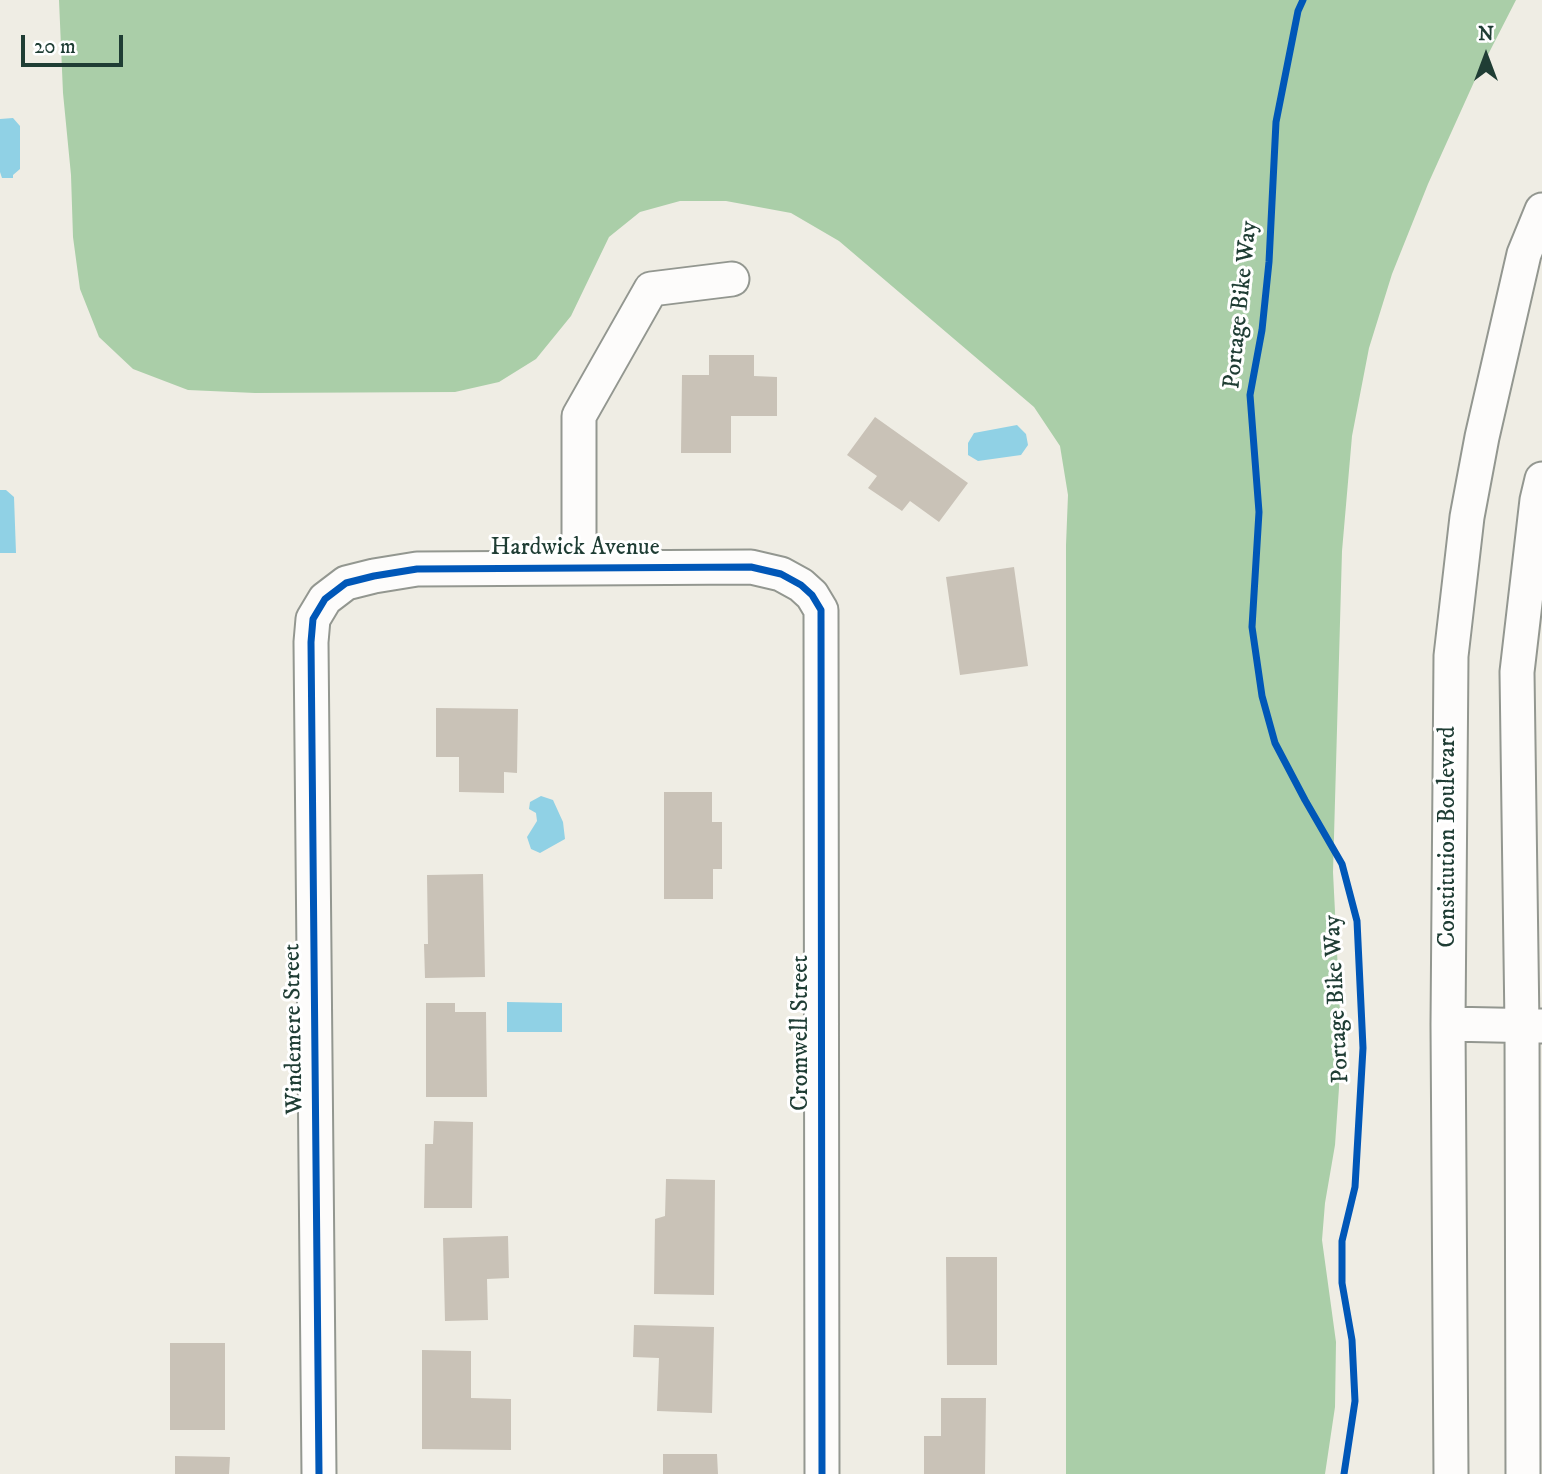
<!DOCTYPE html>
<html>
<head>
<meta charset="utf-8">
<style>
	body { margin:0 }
	#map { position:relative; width:1542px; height:1474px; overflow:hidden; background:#efede4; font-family:"IM FELL DW Pica",serif }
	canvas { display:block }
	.north { position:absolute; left:1451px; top:21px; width:70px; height:70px; -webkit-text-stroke:5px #fff; paint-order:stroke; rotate:0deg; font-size:19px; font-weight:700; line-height:28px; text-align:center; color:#1f3d34 }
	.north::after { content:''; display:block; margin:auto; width:24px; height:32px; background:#1f3d34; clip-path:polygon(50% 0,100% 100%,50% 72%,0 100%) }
	.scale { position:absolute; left:21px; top:35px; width:102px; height:32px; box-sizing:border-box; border:4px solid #1f3d34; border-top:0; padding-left:9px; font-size:21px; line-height:24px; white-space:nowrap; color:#1f3d34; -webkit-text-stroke:5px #fff; paint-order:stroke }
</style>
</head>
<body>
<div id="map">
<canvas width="1542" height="1474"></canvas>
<div class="north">N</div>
<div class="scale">20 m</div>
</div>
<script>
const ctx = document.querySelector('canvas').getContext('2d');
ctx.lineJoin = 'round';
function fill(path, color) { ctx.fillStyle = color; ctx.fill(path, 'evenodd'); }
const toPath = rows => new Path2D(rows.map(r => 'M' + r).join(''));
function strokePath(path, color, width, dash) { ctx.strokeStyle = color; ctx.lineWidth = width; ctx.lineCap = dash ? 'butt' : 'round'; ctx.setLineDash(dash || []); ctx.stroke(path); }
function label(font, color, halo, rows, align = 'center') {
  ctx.font = font + ' "IM FELL DW Pica",serif'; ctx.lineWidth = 6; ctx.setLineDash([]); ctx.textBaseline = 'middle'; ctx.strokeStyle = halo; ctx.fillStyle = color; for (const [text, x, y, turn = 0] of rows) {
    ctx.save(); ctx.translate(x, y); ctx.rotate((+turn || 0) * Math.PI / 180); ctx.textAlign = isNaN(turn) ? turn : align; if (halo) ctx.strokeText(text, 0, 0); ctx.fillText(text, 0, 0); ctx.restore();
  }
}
const forest = toPath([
	[59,0,1516,0,1474,82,1428,184,1392,274,1369,348,1352,436,1342,551,1333,872,1340,1012,1339,1088,1335,1145,1325,1203,1322,1240,1336,1342,1335,1407,1325,1474,1066,1474,1066,545,1068,495,1060,446,1034,407,839,241,791,213,726,201,680,201,640,212,609,237,571,316,536,359,499,382,455,392,255,393,188,390,133,369,99,337,80,289,73,237,71,175,63,93]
]);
const water = toPath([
	[13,118,20,126,20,169,13,175,13,178,2,178,0,172,0,119],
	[1017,425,1026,434,1028,445,1021,455,978,461,968,455,968,443,974,433],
	[0,490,6,490,14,497,16,553,0,553],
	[541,796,553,800,563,822,565,839,540,853,531,849,527,837,537,821,536,813,529,809,530,802],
	[507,1002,562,1003,562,1032,507,1032]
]);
const building = toPath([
	[709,355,754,355,754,376,777,377,777,416,731,416,731,453,681,453,682,375,709,375],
	[875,417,968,483,939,522,910,501,902,511,868,488,877,476,847,455],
	[1014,567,1028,666,960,675,946,577],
	[436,708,518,709,517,773,504,772,504,793,459,792,459,757,436,757],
	[664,792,712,792,712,822,722,822,722,869,713,869,713,899,664,899],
	[483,874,485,977,425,978,424,944,428,944,427,875],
	[426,1003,455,1003,455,1012,486,1012,487,1097,426,1097],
	[434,1121,473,1122,472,1208,424,1208,425,1144,433,1144],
	[666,1179,715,1180,714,1295,654,1294,655,1219,665,1216],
	[508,1236,509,1278,487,1279,488,1320,445,1321,443,1238],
	[946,1257,997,1257,997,1365,947,1365],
	[634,1325,714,1327,712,1413,657,1411,659,1358,633,1357],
	[170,1343,225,1343,225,1430,170,1430],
	[422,1350,471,1351,471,1398,511,1399,511,1450,422,1449],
	[941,1398,986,1398,985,1474,924,1474,924,1436,941,1436],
	[663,1454,717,1454,718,1474,663,1474],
	[175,1456,230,1457,229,1474,175,1474]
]);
const minor = toPath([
	[579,568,579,416,651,289,732,279],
	[1448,1024,1542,1026],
	[319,1474,311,642,313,619,325,599,346,583,374,576,417,569,751,567,781,574,801,585,812,595,821,610,822,1474],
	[1451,1474,1448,1024,1451,656,1467,517,1482,437,1524,254,1542,210],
	[1523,1474,1522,1026,1517,672,1537,500,1542,479]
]);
const cycleway = toPath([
	[1303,0,1298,11,1276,122,1269,262,1262,330,1250,395,1259,512,1252,627,1262,696,1275,743,1305,800,1342,864,1357,921,1363,1048,1355,1187,1342,1241,1342,1283,1352,1340,1355,1401,1344,1474],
	[319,1474,311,642,313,619,325,599,346,583,374,576,417,569,751,567,781,574,801,585,812,595,821,610,822,1474]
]);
const streetNames = [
	["Portage Bike Way",1242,305,-84],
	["Hardwick Avenue",575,549],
	["Constitution Boulevard",1449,837,-90],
	["Portage Bike Way",1338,999,-93],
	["Windemere Street",295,1029,-91],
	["Cromwell Street",802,1033,-90]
];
fill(forest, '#aacea8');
fill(water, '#90d1e5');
fill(building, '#c9c2b7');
strokePath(minor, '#939790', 37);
strokePath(minor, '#fdfcfb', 33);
strokePath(cycleway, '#0057b8', 7);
label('24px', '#1f3d34', '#fff', streetNames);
</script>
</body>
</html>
